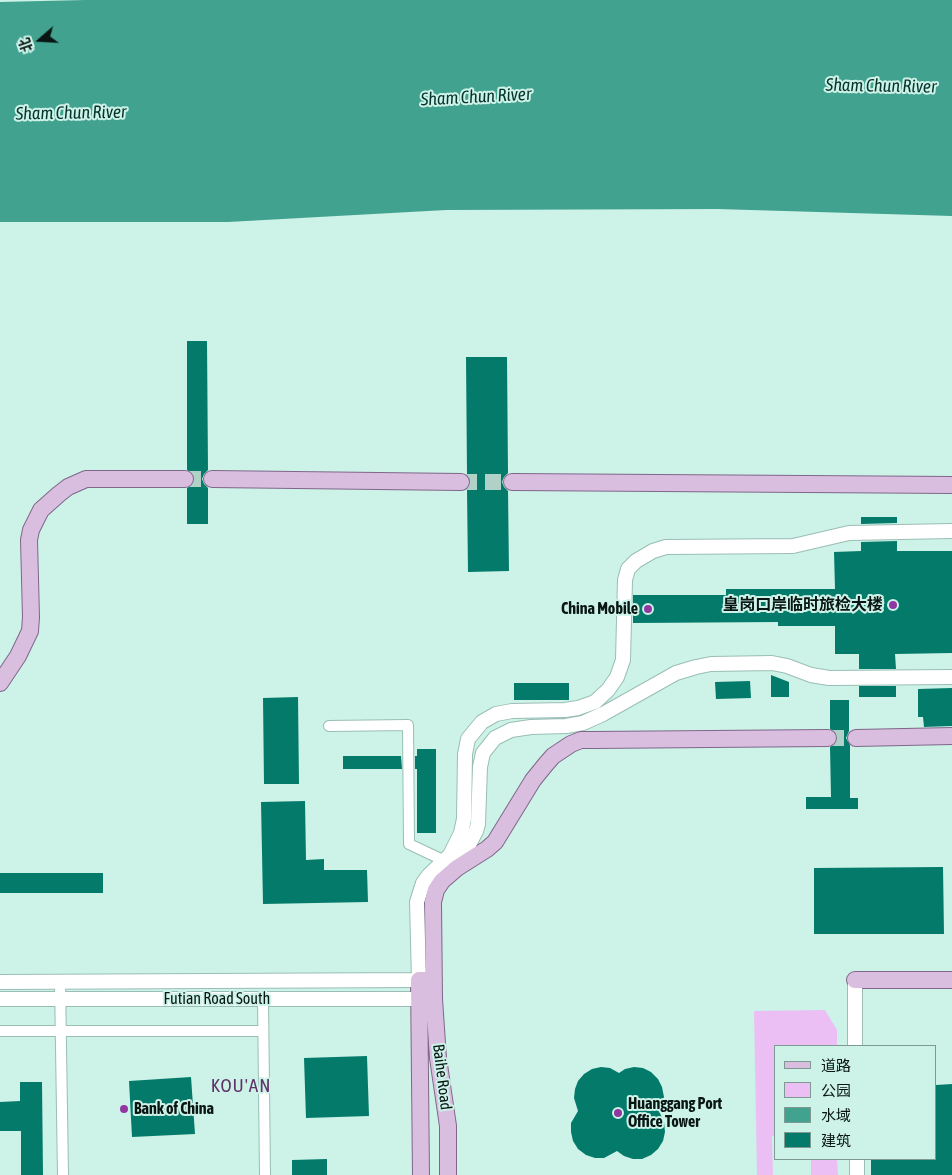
<!DOCTYPE html>
<html>
<head>
<meta charset="utf-8">
<style>
	body { margin:0 }
	#map { position:relative; width:952px; height:1175px; overflow:hidden; background:#cdf2e8; font-family:"Asap Condensed","Noto Sans SC",sans-serif }
	canvas { display:block }
	.legend { position:absolute; left:774px; top:1045px; width:162px; height:115px; box-sizing:border-box; background:#cdf2e8; border:1px solid #7f9a93; margin:0; padding:6px 9px; list-style:none; font-size:15px; color:#091613 }
	.legend li { display:flex; align-items:center; gap:10px; height:25px }
	.legend b { width:25px; border:1px solid #7f9a93 }
	.north { position:absolute; left:15px; top:15px; width:50px; height:50px; -webkit-text-stroke:4px #cdf2e8; paint-order:stroke; rotate:251deg; font-size:14px; font-weight:700; line-height:20px; text-align:center; color:#091613 }
	.north::after { content:''; display:block; margin:auto; width:18px; height:22px; background:#091613; clip-path:polygon(50% 0,100% 100%,50% 72%,0 100%) }
</style>
</head>
<body>
<div id="map">
<canvas width="952" height="1175"></canvas>
<ul class="legend">
<li><b style="height:6px;background:#d9bedf"></b>道路</li>
<li><b style="height:14px;background:#ebbff4"></b>公园</li>
<li><b style="height:14px;background:#41a28f"></b>水域</li>
<li><b style="height:14px;background:#047b6a"></b>建筑</li>
</ul>
<div class="north">北</div>
</div>
<script>
const ctx = document.querySelector('canvas').getContext('2d');
ctx.lineJoin = 'round';
function fill(path, color) { ctx.fillStyle = color; ctx.fill(path, 'evenodd'); }
const toPath = rows => new Path2D(rows.map(r => 'M' + r).join(''));
function strokePath(path, color, width, dash) { ctx.strokeStyle = color; ctx.lineWidth = width; ctx.lineCap = dash ? 'butt' : 'round'; ctx.setLineDash(dash || []); ctx.stroke(path); }
function label(font, color, halo, rows, align = 'center') {
  ctx.font = font + ' "Asap Condensed","Noto Sans SC",sans-serif'; ctx.lineWidth = 4; ctx.setLineDash([]); ctx.textBaseline = 'middle'; ctx.strokeStyle = halo; ctx.fillStyle = color; for (const [text, x, y, turn = 0] of rows) {
    ctx.save(); ctx.translate(x, y); ctx.rotate((+turn || 0) * Math.PI / 180); ctx.textAlign = isNaN(turn) ? turn : align; if (halo) ctx.strokeText(text, 0, 0); ctx.fillText(text, 0, 0); ctx.restore();
  }
}
const green = toPath([
	[825,1010,837,1030,837,1046,776,1046,776,1136,772,1136,773,1175,757,1175,754,1011],
	[811,1159,837,1159,838,1175,811,1175]
]);
const water = toPath([
	[85,0,952,0,952,216,717,209,446,210,228,222,0,222,0,2]
]);
const building = toPath([
	[187,341,207,341,208,470,204,474,202,479,204,484,208,488,208,524,187,524,187,488,193,484,195,479,193,474,187,470],
	[466,357,507,357,508,473,504,477,502,482,504,487,508,491,509,571,468,572,467,490,471,482,467,474],
	[861,517,897,517,897,523,861,524],
	[897,541,897,551,952,551,952,653,895,654,896,669,859,669,859,654,835,654,835,626,778,626,778,622,633,623,633,595,726,595,726,589,835,589,834,552,861,551,861,542],
	[771,675,789,682,789,697,771,697],
	[750,681,751,698,716,699,715,682],
	[514,683,569,683,569,700,514,700],
	[859,686,896,686,896,697,859,697],
	[952,688,952,726,924,727,923,717,918,717,918,689],
	[298,697,299,784,264,784,263,698],
	[830,700,849,700,849,731,846,738,850,745,850,798,858,798,858,809,806,809,806,797,831,797,830,747,836,743,838,737,836,733,830,729],
	[417,749,436,749,436,833,417,833,417,769,415,769,415,756,417,756],
	[343,756,401,756,402,769,343,769],
	[305,801,306,860,324,859,324,870,367,870,368,902,263,904,261,802],
	[943,867,944,934,814,934,814,868],
	[0,873,103,873,103,893,0,893],
	[367,1056,369,1116,306,1118,304,1058],
	[601,1067,610,1068,619,1073,625,1069,634,1067,643,1068,651,1072,658,1079,662,1087,664,1097,659,1111,664,1122,665,1132,663,1141,658,1149,651,1155,642,1159,633,1159,624,1156,617,1151,604,1158,595,1158,586,1155,578,1149,573,1141,571,1132,571,1123,578,1111,574,1098,575,1089,578,1081,584,1074,592,1069],
	[191,1077,195,1134,132,1137,129,1081],
	[20,1082,42,1082,43,1175,21,1175,21,1131,0,1131,0,1102,20,1101],
	[952,1084,952,1175,871,1175,871,1159,936,1159,936,1085],
	[327,1159,327,1175,292,1175,292,1160]
]);
const primaryTunnel = toPath([
	[185,479,212,479],
	[461,482,512,482],
	[828,738,856,738]
]);
const street = toPath([
	[329,726,408,725,409,844,445,861],
	[60,982,63,1175],
	[263,999,265,1175],
	[0,1031,263,1031]
]);
const secondary = toPath([
	[457,868,476,831,478,824,480,767,483,753,495,738,511,730,531,727,566,726,583,723,603,714,676,673,696,667,711,664,772,663,787,666,811,675,829,678,952,677],
	[855,980,855,1046],
	[0,982,419,980,417,902,423,883,429,875,450,855,461,833,464,819,465,754,468,739,482,722,496,714,512,711,565,710,578,708,595,702,608,690,617,677,623,660,625,580,628,569,636,561,653,551,666,547,793,546,849,533,952,531],
	[0,999,420,999],
	[857,1159,857,1175]
]);
const primary = toPath([
	[212,479,461,482],
	[512,482,952,485],
	[0,683,18,656,30,631,31,617,29,540,31,530,41,510,59,494,68,487,86,479,185,479],
	[856,738,952,736],
	[855,980,952,980],
	[421,1175,419,980,434,980],
	[448,1175,448,1126,438,1058,434,999,433,902,436,890,442,881,457,868,487,849,495,842,533,780,546,764,553,756,571,744,581,740,593,740,828,738]
]);
const markers = [
	[893,605,5,"#9137a2"],
	[648,609,5,"#9137a2"],
	[124,1109,5,"#9137a2"],
	[618,1113,5,"#9137a2"]
];
const poiNames = [
	["皇岗口岸临时旅检大楼",883,605],
	["China Mobile",638,609],
	["Huanggang Port",628,1104,"left"],
	["Office Tower",628,1122,"left"],
	["Bank of China",134,1109,"left"]
];
const streetNames = [
	["Futian Road South",217,999],
	["Baihe Road",442,1077,83]
];
const waterNames = [
	["Sham Chun River",881,86,1],
	["Sham Chun River",476,97,-3],
	["Sham Chun River",71,113,-1]
];
const quarterNames = [
	["KOU'AN",241,1086]
];
fill(green, '#ebbff4');
fill(water, '#41a28f');
fill(building, '#047b6a');
strokePath(primaryTunnel, '#b0d1c8', 16, [16, 8]);
strokePath(street, '#9abeb5', 12);
strokePath(secondary, '#9abeb5', 16);
strokePath(primary, '#7f6789', 18);
strokePath(street, '#fff', 10);
strokePath(secondary, '#fff', 14);
strokePath(primary, '#d9bedf', 16);
for (const [x, y, r, color] of markers) { const dot = new Path2D(); dot.arc(x, y, r, 0, 2 * Math.PI); ctx.fillStyle = color; ctx.fill(dot); strokePath(dot, '#cdf2e8', 2); }
label('bold 16px', '#091613', '#cdf2e8', poiNames, 'right');
label('16px', '#091613', '#cdf2e8', streetNames);
label('italic 18px', '#05342c', '#cdf2e8', waterNames);
ctx.letterSpacing = '1px';
label('19px', '#5e3367', '#cdf2e8', quarterNames);
ctx.letterSpacing = '0px';
</script>
</body>
</html>
